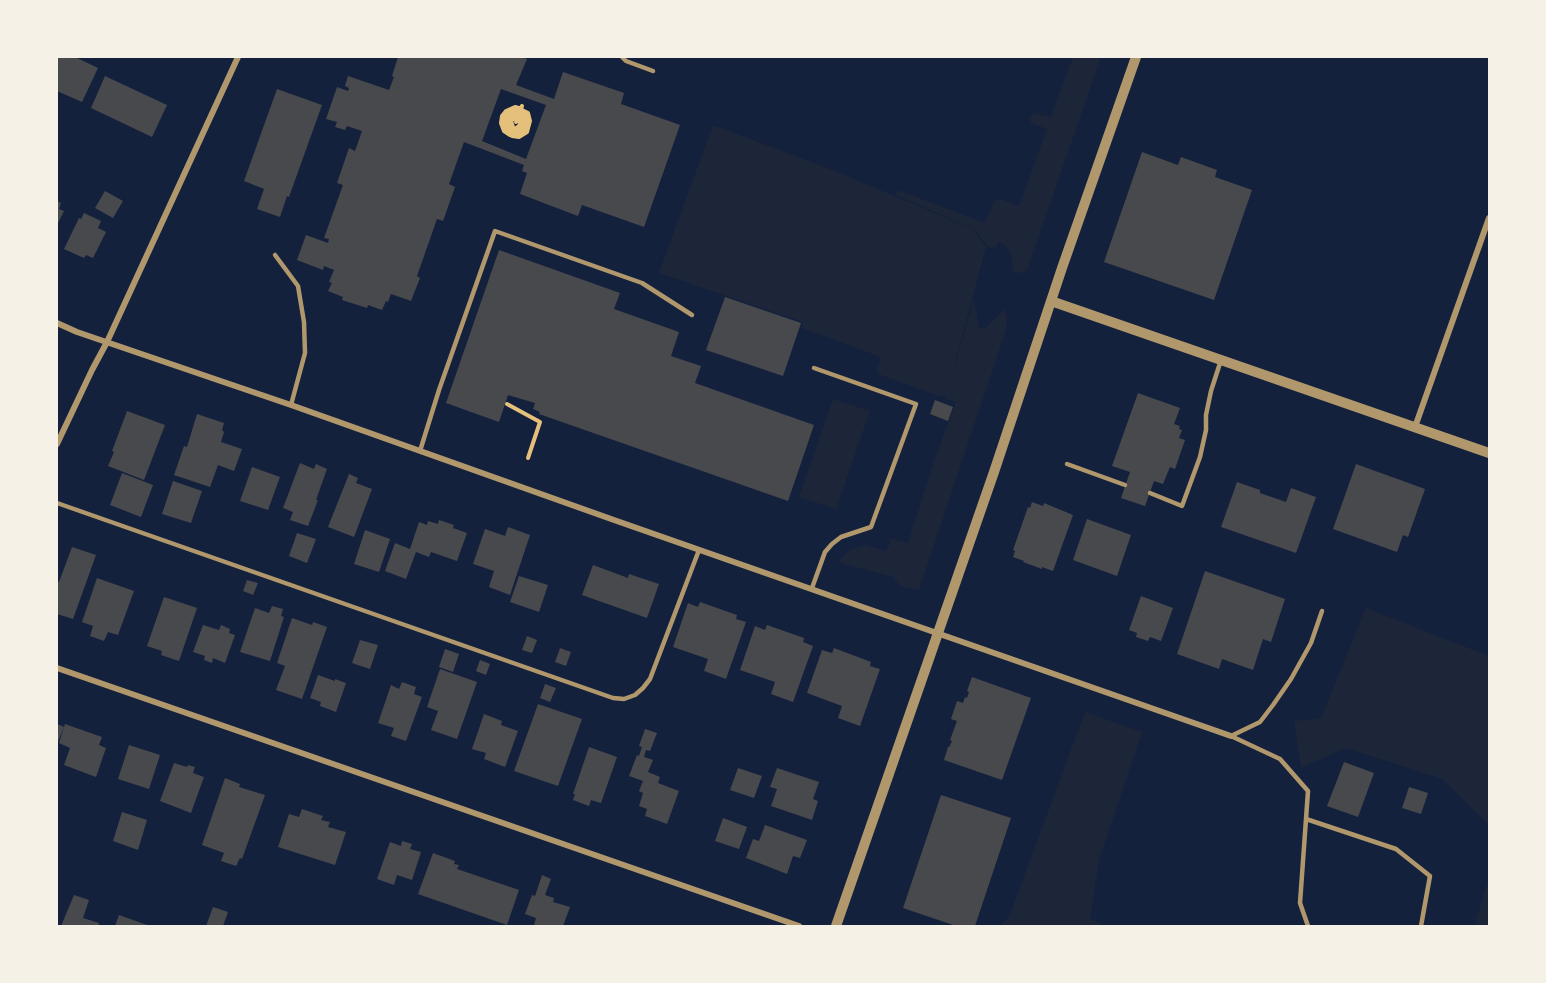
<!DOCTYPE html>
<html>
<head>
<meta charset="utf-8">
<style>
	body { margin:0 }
	#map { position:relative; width:1546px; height:983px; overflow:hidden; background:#14213d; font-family:Commissioner,sans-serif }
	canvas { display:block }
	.frame { position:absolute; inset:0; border:58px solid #f6f1e7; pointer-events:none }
</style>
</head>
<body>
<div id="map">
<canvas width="1546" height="983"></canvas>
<div class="frame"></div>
</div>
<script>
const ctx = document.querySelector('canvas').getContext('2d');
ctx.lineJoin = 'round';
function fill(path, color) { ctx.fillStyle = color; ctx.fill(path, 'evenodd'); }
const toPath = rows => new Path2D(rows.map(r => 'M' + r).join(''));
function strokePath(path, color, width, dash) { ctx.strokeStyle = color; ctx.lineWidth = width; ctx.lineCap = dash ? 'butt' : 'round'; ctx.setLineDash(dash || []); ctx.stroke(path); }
const green = toPath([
	[1073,57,1101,57,1027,270,1022,273,1013,272,1012,257,1006,246,999,242,995,248,988,247,974,229,896,195,898,190,985,223,994,201,1000,199,1019,206,1047,129,1031,123,1030,119,1034,113,1051,117],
	[713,125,830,169,973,229,986,247,950,382,974,299,979,328,984,329,1005,309,1007,318,1006,330,919,590,900,586,893,577,838,562,845,554,851,549,865,545,885,551,890,544,889,538,908,543,935,458,956,402,947,399,946,395,942,397,878,374,877,370,881,357,802,328,803,322,659,273],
	[833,399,870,411,836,509,799,497],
	[1366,608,1489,656,1489,825,1442,779,1346,748,1301,768,1294,721,1321,718],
	[1085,712,1142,732,1099,860,1090,919,1107,926,1000,926,1009,917],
	[1489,878,1489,926,1476,926,1477,917]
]);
const building = toPath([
	[57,57,75,57,98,68,82,102,57,91],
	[398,57,522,57,527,59,516,85,554,99,563,72,624,93,621,104,680,125,644,227,582,205,578,216,520,194,527,173,522,171,524,165,464,142,449,184,455,187,443,221,437,219,417,276,420,278,411,301,391,294,388,302,386,301,382,310,368,305,367,308,342,300,343,297,328,291,332,283,329,282,334,270,324,266,323,270,297,260,306,235,328,243,329,239,324,238,343,185,337,183,349,148,355,151,362,131,347,126,345,130,335,127,337,122,326,119,337,87,348,91,349,88,345,86,348,76,389,90,394,77,392,76],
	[501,89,546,105,526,159,482,141],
	[105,76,167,105,152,137,91,108],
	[277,89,322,105,289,197,287,196,280,217,257,209,264,189,244,181],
	[1142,152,1178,165,1181,157,1217,170,1215,177,1252,190,1214,300,1104,262],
	[105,191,123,201,113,218,95,208],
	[57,201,61,203,59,209,64,211,57,225],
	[84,213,101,221,98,228,106,232,93,258,86,255,84,258,64,249,79,218,81,219],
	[499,250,620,293,614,309,679,332,671,356,701,366,695,383,814,425,788,501,539,414,540,412,533,409,535,403,508,395,499,422,446,403],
	[725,297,801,323,783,376,706,350],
	[1138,393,1180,408,1174,424,1180,426,1179,429,1182,430,1179,438,1185,440,1175,469,1170,467,1163,484,1154,481,1145,506,1121,498,1130,472,1112,466],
	[935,400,953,407,948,421,930,414],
	[127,411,165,425,144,480,108,466,114,452,112,451],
	[197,414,224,423,222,430,224,432,221,442,242,449,234,471,218,465,210,487,174,475,184,446,187,447],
	[300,463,314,469,316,464,327,469,316,500,318,500,308,526,290,520,293,512,283,508],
	[1356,464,1425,489,1408,537,1403,535,1397,552,1333,529],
	[252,467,280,477,268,510,240,501],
	[122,473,153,485,141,517,110,505],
	[349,474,358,478,356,483,372,489,354,537,328,527],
	[173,481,202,491,191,523,162,514],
	[1237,482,1260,490,1260,493,1286,502,1291,488,1316,497,1296,553,1221,527],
	[1032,502,1043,506,1044,503,1073,515,1053,571,1042,567,1042,569,1023,562,1024,561,1013,557,1015,551,1013,550,1028,507,1030,508],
	[1087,519,1131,535,1117,576,1073,560],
	[439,520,454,525,453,528,467,533,457,561,431,552,429,557,416,552,406,579,385,571,395,543,410,549,419,522,427,525,428,521,438,524],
	[508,527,530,535,510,595,489,587,494,571,473,564,485,529,505,536],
	[365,530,390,539,379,572,354,564],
	[297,533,316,539,307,563,289,556],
	[72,547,96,555,73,619,57,614,57,581,59,582],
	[593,565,628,578,629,574,659,584,647,618,582,595],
	[1205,571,1285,599,1271,642,1263,639,1253,670,1222,659,1219,669,1177,654],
	[519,576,548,585,539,612,510,602],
	[97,578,134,591,118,635,108,632,104,641,90,636,93,626,82,622],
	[247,580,258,583,253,595,243,591],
	[1141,596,1173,608,1161,641,1150,637,1148,641,1136,637,1137,633,1129,630],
	[164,597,197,608,179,661,161,655,162,651,147,646],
	[700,602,737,615,736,619,746,622,726,679,704,671,708,659,673,647,688,603,698,607],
	[272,606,283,609,281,616,284,617,270,661,240,652,255,608,269,613],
	[292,618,312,625,313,622,327,627,302,699,276,690,285,666,277,663],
	[203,625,219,630,221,625,230,629,229,633,235,635,225,663,213,658,212,663,204,660,205,656,193,652],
	[767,625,804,638,803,642,813,646,793,702,771,694,775,682,740,670,755,626,765,630],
	[527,636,537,640,532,653,522,650],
	[360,640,378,645,370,669,352,663],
	[560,648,571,652,566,666,555,662],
	[834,648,871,662,870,666,880,669,860,726,838,718,842,706,807,693,822,650,832,653],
	[445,649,459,654,453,672,439,667],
	[480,660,490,664,486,675,476,671],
	[440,669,477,682,457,739,431,730,438,711,427,707],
	[318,675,335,681,335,679,346,683,336,712,320,706,321,702,310,698],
	[972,677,1031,698,1002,780,944,760,948,747,949,747,952,741,950,740,957,721,951,719,957,701,963,703,965,697,967,698,969,692,967,691],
	[402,682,416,687,414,694,422,697,406,741,391,736,394,728,378,723,391,685,399,689],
	[545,684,556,688,550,702,540,698],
	[538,704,582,719,558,786,514,771],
	[484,714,502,721,501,725,518,731,505,767,484,759,486,753,472,749],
	[57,724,64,727,57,744],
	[65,724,102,737,99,745,106,748,96,777,64,765,70,748,59,743],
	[645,729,657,733,650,751,646,750,644,757,653,760,648,772,660,777,658,783,679,791,667,824,645,816,647,809,639,806,643,793,639,791,643,781,629,776,637,755,639,756,642,747,639,746],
	[129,745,160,755,149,789,118,779],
	[589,747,617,757,601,803,591,800,589,806,573,800,575,794,573,794],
	[1344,762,1374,773,1358,817,1327,806],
	[174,763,187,767,188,765,195,767,193,773,204,777,191,813,160,801],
	[738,768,762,776,754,798,730,790],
	[777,768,819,782,813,799,818,801,812,820,771,806,777,789,770,787],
	[225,778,240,784,239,787,265,795,242,859,240,858,236,866,221,861,224,853,202,845],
	[1409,787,1428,793,1421,814,1402,808],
	[941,795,1011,818,975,926,956,926,903,908],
	[302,809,323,816,321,820,330,822,328,827,346,832,335,865,278,847,289,814,299,817],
	[122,812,147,820,138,850,113,841],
	[723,818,747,827,739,849,715,841],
	[765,825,807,840,800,858,793,856,787,874,746,858,753,839,759,841],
	[402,841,412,844,410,849,421,852,412,880,397,875,394,885,377,879,390,842,401,846],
	[433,853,455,861,454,864,459,865,457,869,519,890,507,925,418,894],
	[542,875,551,879,545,895,554,898,553,902,570,907,563,926,536,926,534,925,536,918,525,914,532,895,535,896],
	[74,895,89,900,83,918,99,923,98,926,61,926],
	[213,907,228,912,223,926,206,926],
	[119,915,150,926,115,926]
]);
const path = toPath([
	[516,122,518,115,514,115,509,117,510,119,514,116,516,116,511,121,513,127,510,125,509,121,508,122,511,128,518,130,522,127,521,126,515,129,520,125,519,118,522,119,522,124,524,123,521,114,524,118,525,124,522,129,517,132,511,131,507,127,506,121,508,117,513,113,517,112,517,111,512,111,506,117,504,116,510,111,519,108,515,107,506,111,502,116,501,123,504,131,510,135,504,128,503,122,504,118,506,127,512,133,518,134,526,127,527,128,522,134,512,136,519,137,527,132,530,121,528,113,522,110,528,117,529,122,528,125,525,117,520,112,522,106],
	[507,404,540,422,528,458]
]);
const service = toPath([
	[622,57,626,61,653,71],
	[275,255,298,286,304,322,305,353,291,405],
	[420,451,439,390,495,231,642,283,692,315],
	[1067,464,1125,485],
	[1150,493,1182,506,1200,457,1206,430,1206,415,1211,391,1221,360],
	[57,503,613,698,624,699,635,695,643,688,650,679,699,550],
	[812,588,825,552,832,544,841,537,871,527,916,404,814,368],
	[1231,736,1280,759,1308,791,1300,903,1308,926],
	[1231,736,1260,722,1273,705,1291,679,1311,643,1322,611],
	[1306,819,1396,849,1430,876,1421,926]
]);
const minor = toPath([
	[57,323,77,332,291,405,614,520,1231,736],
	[1415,427,1489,218],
	[57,444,92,370,107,342,238,57],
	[57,668,799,926]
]);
const tertiary = toPath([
	[1051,301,1489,453],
	[836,926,994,472,1062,268,1136,57]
]);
fill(green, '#1d2539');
fill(building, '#48494c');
strokePath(path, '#e5c07b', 4);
strokePath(service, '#b1986c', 4.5);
strokePath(minor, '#b1986c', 6);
strokePath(tertiary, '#b1986c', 10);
</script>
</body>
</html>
